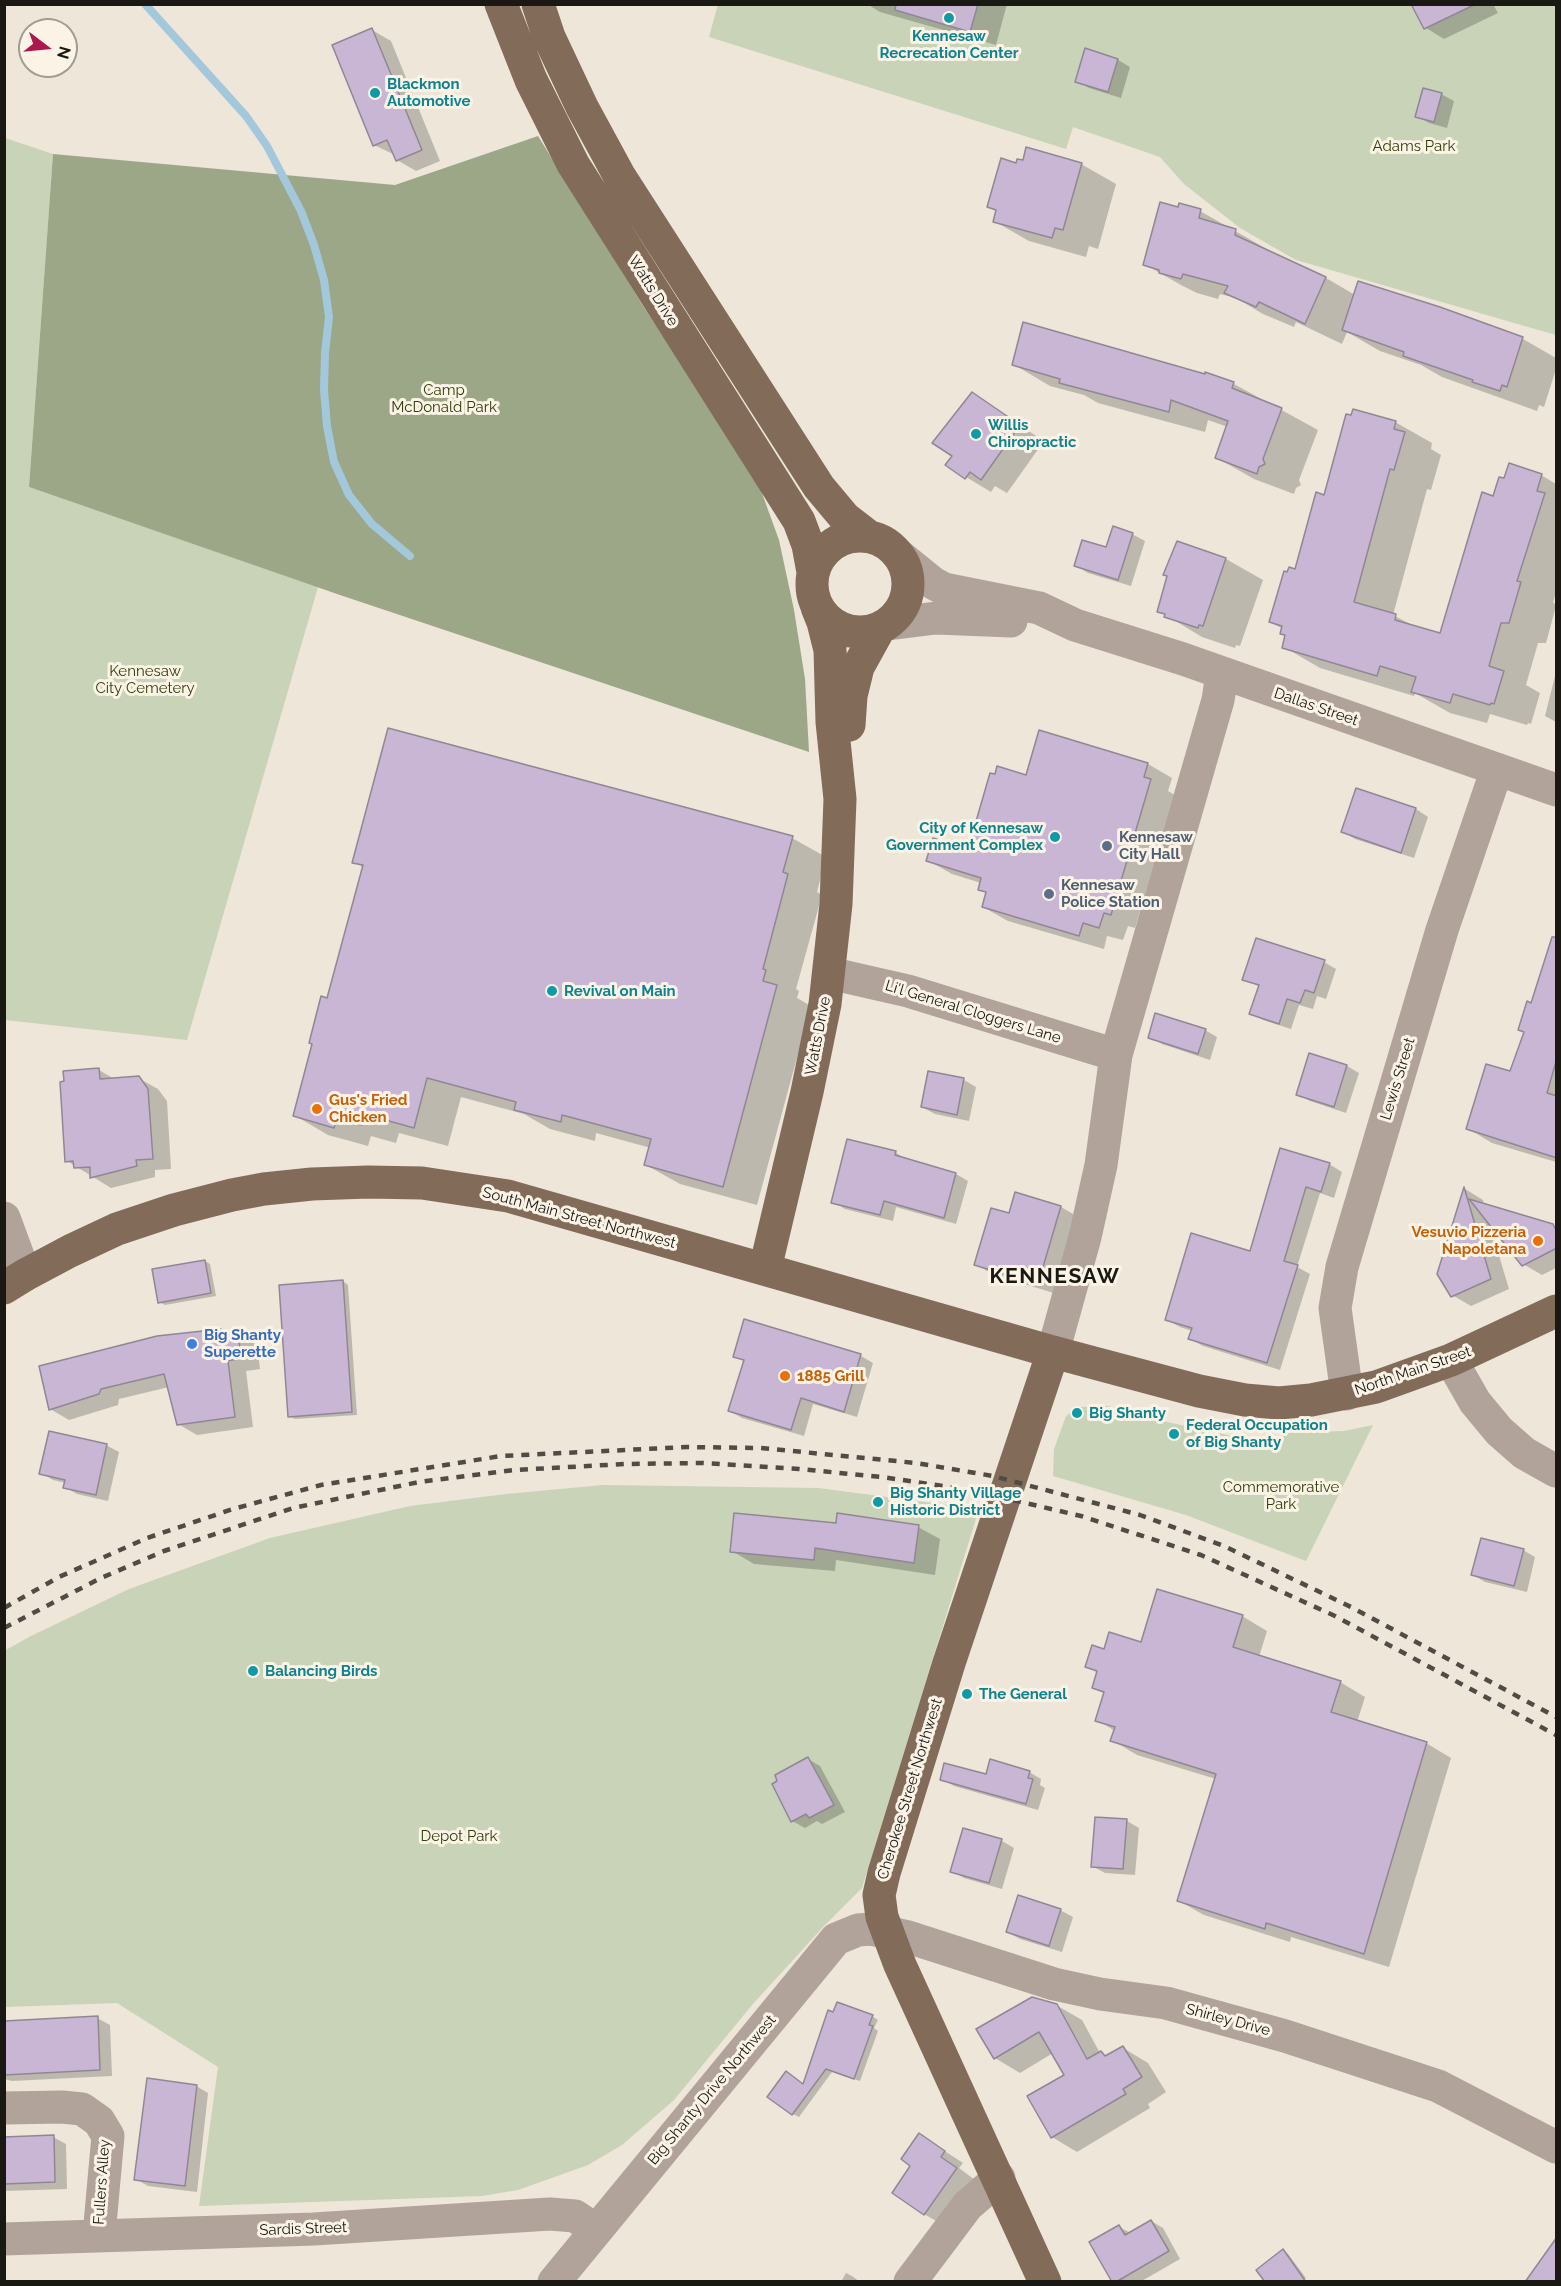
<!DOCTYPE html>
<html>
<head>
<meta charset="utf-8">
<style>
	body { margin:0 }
	#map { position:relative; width:1561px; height:2286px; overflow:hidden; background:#ede6d9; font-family:Raleway,sans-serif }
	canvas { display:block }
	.frame { position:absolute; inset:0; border:6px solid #1a1813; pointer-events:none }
	.north { position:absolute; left:18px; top:18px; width:60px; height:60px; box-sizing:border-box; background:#fbf3e6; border:2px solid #a19b92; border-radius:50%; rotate:106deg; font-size:16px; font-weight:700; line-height:24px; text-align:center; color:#1a1813 }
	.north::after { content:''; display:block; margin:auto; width:21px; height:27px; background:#ab184b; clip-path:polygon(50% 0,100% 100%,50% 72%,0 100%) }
</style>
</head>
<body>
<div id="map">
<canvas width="1561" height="2286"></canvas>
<div class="frame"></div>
<div class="north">N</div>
</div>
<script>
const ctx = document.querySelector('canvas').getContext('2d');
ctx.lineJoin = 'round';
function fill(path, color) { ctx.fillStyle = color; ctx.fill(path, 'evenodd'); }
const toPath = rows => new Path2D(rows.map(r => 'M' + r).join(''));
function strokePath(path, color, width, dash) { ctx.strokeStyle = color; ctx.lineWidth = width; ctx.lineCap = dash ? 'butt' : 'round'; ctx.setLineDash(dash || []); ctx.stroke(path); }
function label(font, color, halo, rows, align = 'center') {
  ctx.font = font + ' Raleway,sans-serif'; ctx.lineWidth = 6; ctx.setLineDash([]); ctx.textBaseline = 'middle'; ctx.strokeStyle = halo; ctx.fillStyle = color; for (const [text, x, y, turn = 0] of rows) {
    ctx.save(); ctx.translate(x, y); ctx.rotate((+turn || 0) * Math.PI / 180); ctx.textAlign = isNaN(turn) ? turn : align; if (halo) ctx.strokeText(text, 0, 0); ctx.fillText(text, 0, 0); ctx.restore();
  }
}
const green = toPath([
	[718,4,1556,5,1556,335,1296,260,1240,228,1184,184,1160,157,1073,127,1066,149,709,37],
	[5,138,53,154,29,487,318,587,187,1040,5,1020],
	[1108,1406,1167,1422,1269,1444,1284,1433,1344,1431,1373,1425,1306,1561,1186,1515,1053,1476,1054,1449,1066,1416,1079,1407],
	[603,1485,818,1488,979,1509,862,1888,824,1926,752,2005,674,2100,622,2145,588,2165,518,2190,482,2196,199,2206,218,2067,117,2003,5,2007,4,1651,31,1636,129,1589,270,1538,410,1506,506,1494]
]);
const forest = toPath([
	[538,136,645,309,755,474,779,540,794,610,805,679,809,752,340,595,29,487,53,154,395,185]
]);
const shadow = toPath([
	[867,4,1007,4,996,45,880,12],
	[1413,4,1493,4,1498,13,1444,39,1426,28],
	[372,30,391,41,440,161,416,171,397,160,395,155,374,145],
	[1086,50,1118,60,1130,67,1121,98,1089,88,1076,81],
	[1441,94,1454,101,1447,128,1429,123,1417,116],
	[1081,164,1116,184,1098,249,1089,246,1086,257,1029,241,994,221,997,211,989,207,1017,165],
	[1179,209,1200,211,1272,252,1272,253,1326,278,1355,295,1439,309,1523,339,1556,358,1556,369,1544,407,1539,405,1537,411,1442,377,1421,365,1380,351,1347,332,1342,344,1296,322,1294,327,1263,314,1236,298,1220,294,1218,299,1197,293,1181,285,1144,264],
	[1013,364,1206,376,1206,374,1234,384,1318,430,1299,480,1301,485,1296,488,1294,494,1254,479,1217,458,1228,427,1208,420,1205,432,1098,403,1084,395,1050,386],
	[972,394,1044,441,1007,493,995,486,991,492,966,477,954,455],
	[1395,422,1432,443,1431,449,1441,455,1431,490,1427,489,1393,615,1416,627,1441,634,1494,498,1541,475,1556,484,1556,593,1553,602,1556,606,1546,643,1538,643,1526,685,1540,693,1531,724,1528,723,1527,725,1490,714,1487,723,1450,713,1415,693,1414,696,1320,668,1284,647,1287,636,1283,629,1270,622,1296,571,1325,497],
	[1132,534,1145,541,1131,586,1088,573,1075,565],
	[1178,543,1226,559,1263,580,1240,646,1236,645,1235,648,1202,637,1159,611],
	[1556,672,1556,722,1545,716],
	[1148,764,1172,778,1168,791,1175,795,1135,928,1128,926,1123,940,1107,936,1104,949,1008,921,983,907,987,894,980,889,981,883,952,874,927,860,969,851,1027,777],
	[1357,790,1416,809,1428,817,1414,858,1355,839,1343,832],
	[792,838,826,857,817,892,822,895,796,989,799,991,797,998,811,1006,757,1205,680,1184,646,1165,651,1148,596,1133,595,1141,550,1129,524,1114,461,1097,448,1146,399,1133,396,1143,371,1136,368,1146,328,1135,294,1115,364,868,354,862],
	[1324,962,1336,969,1326,999,1317,996,1313,1009,1299,1005,1291,1029,1263,1020,1251,1013,1260,987,1244,979],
	[1556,974,1556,1162,1492,1143,1467,1128,1511,1073,1525,1033],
	[1205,1030,1217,1037,1210,1060,1162,1044,1150,1037],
	[1310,1055,1347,1066,1359,1073,1346,1113,1310,1101,1298,1094],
	[99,1070,116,1080,138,1078,158,1089,167,1101,171,1169,155,1170,155,1177,111,1188,67,1161,65,1083],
	[929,1073,964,1080,976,1087,969,1121,935,1114,922,1107],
	[848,1141,896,1153,908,1160,956,1174,968,1181,956,1224,896,1207,893,1221,845,1209,833,1202],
	[1281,1150,1329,1164,1342,1172,1334,1198,1320,1193,1297,1267,1310,1274,1280,1370,1203,1346,1190,1339,1192,1331,1180,1327,1167,1320,1251,1253],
	[1465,1189,1483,1200,1484,1205,1556,1227,1556,1268,1542,1275,1523,1264,1489,1222,1509,1289,1471,1306,1452,1295,1439,1273],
	[1016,1194,1061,1207,1080,1218,1057,1294,995,1275,976,1265,1010,1215],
	[205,1261,210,1264,216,1296,165,1305,159,1302],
	[343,1281,348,1285,357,1415,295,1419,289,1416],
	[745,1321,861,1356,873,1363,857,1417,813,1404,804,1436,742,1418,730,1411,745,1362,735,1356],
	[221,1331,229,1335,238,1334,257,1345,260,1369,246,1371,253,1427,197,1435,178,1424,169,1387,119,1399,118,1405,69,1420,50,1409],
	[106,1445,119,1452,108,1501,77,1494,65,1487,66,1483,53,1480,41,1473],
	[918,1527,940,1539,935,1575,836,1560,835,1571,754,1564,732,1551],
	[1523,1550,1535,1557,1527,1592,1485,1582,1473,1575],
	[1242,1616,1267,1631,1259,1657,1340,1682,1365,1697,1357,1722,1426,1743,1451,1758,1389,1967,1291,1937,1290,1942,1204,1915,1179,1901,1216,1779,1137,1755,1112,1740,1115,1731,1097,1720,1105,1694,1093,1688,1098,1673,1087,1666,1105,1651,1142,1644],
	[808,1759,820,1766,845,1812,822,1824,817,1821,805,1828,792,1821],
	[1029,1772,1041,1779,1040,1785,1045,1788,1038,1810,954,1786,942,1779],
	[1127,1821,1139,1828,1135,1875,1105,1873,1092,1866],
	[964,1830,1002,1841,1014,1848,1002,1889,964,1878,952,1871],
	[1060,1910,1073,1917,1062,1952,1020,1939,1007,1932],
	[1056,2005,1082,2020,1100,2053,1108,2056,1123,2048,1148,2063,1166,2092,1148,2104,1150,2108,1077,2152,1052,2137,1066,2076,1053,2053,1020,2073,995,2058,978,2029],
	[872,2016,878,2020,874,2028,878,2031,860,2081,832,2072,799,2117,793,2114,804,2085],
	[97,2018,110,2025,112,2076,12,2081,4,2079,4,2022],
	[196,2086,208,2093,197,2192,148,2186,136,2179],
	[920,2135,963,2163,959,2168,975,2180,943,2225,924,2214,912,2165],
	[53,2137,66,2144,67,2189,4,2191,4,2139],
	[1151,2221,1163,2228,1180,2259,1140,2282,1114,2282,1119,2227,1131,2233],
	[1283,2251,1288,2254,1306,2278,1302,2282],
	[846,2273,852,2276,860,2282,841,2282]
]);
const stream = toPath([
	[145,4,246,116,267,146,301,211,314,245,324,280,329,317,325,353,324,390,327,426,334,462,349,495,372,524,410,556]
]);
const building = toPath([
	[896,4,978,4,970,32,895,10,896,4],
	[1411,4,1476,4,1424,29,1411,4],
	[372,28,422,150,396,161,387,140,373,146,332,45,372,28],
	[1085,48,1118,59,1108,92,1075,82,1085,48],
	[1423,88,1442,93,1434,122,1415,117,1423,88],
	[1026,147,1082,163,1063,230,1055,228,1052,238,993,222,996,210,987,207,1001,158,1016,163,1017,159,1023,160,1026,147],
	[1160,202,1178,207,1179,203,1201,209,1199,218,1236,229,1235,235,1326,277,1305,324,1259,302,1256,307,1224,293,1228,286,1183,274,1181,279,1159,273,1159,270,1143,265,1160,202],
	[1358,281,1440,307,1523,337,1507,387,1502,385,1500,391,1472,382,1473,380,1403,356,1404,352,1342,330,1358,281],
	[1023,322,1205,374,1205,372,1234,382,1232,388,1282,408,1263,459,1265,464,1259,467,1257,474,1215,458,1228,421,1171,400,1169,412,1059,383,1060,379,1012,365,1023,322],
	[972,392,1020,425,981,480,970,472,965,479,945,465,952,456,932,443,972,392],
	[1353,409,1396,421,1394,429,1405,432,1394,470,1390,469,1354,602,1396,614,1395,620,1440,633,1482,492,1493,496,1499,477,1504,478,1509,463,1542,474,1537,491,1545,493,1517,581,1521,582,1509,623,1501,623,1489,666,1504,671,1494,704,1491,703,1490,705,1453,694,1450,703,1411,692,1416,677,1380,666,1377,676,1282,648,1285,635,1280,634,1282,626,1269,622,1284,571,1287,572,1289,567,1295,569,1316,492,1324,495,1346,414,1351,415,1353,409],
	[1113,526,1133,533,1118,580,1074,566,1082,540,1106,547,1113,526],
	[1177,541,1226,558,1203,626,1199,625,1198,628,1164,617,1165,614,1157,612,1167,576,1163,575,1177,541],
	[388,728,793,836,783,872,788,874,763,969,766,970,763,981,777,985,723,1187,644,1165,651,1139,562,1115,561,1122,514,1110,516,1102,427,1078,414,1128,364,1114,362,1125,337,1118,334,1128,293,1116,312,1044,309,1043,321,996,327,998,363,865,352,863,388,728],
	[1039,730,1148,763,1144,777,1151,779,1111,915,1104,913,1099,928,1083,923,1079,936,982,907,986,892,978,890,981,878,926,861,933,838,968,849,990,773,995,774,997,766,1026,775,1039,730],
	[1356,788,1416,808,1401,853,1341,832,1356,788],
	[1552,937,1557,937,1557,1058,1547,1093,1557,1096,1557,1158,1466,1129,1486,1064,1510,1071,1524,1032,1518,1030,1527,1001,1531,1003,1552,937],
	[1256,938,1325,960,1314,993,1305,990,1300,1003,1287,999,1279,1024,1249,1014,1259,985,1242,980,1256,938],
	[1155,1013,1206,1029,1198,1054,1148,1038,1155,1013],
	[1309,1053,1347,1065,1334,1107,1296,1095,1309,1053],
	[99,1068,100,1079,139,1076,148,1089,153,1159,136,1160,137,1166,90,1178,90,1167,74,1168,73,1161,65,1162,60,1082,64,1081,63,1071,99,1068],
	[928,1071,964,1078,957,1115,921,1107,928,1071],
	[847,1139,896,1151,895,1155,956,1173,944,1218,884,1201,880,1215,831,1203,847,1139],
	[1280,1148,1330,1163,1321,1192,1306,1187,1284,1261,1298,1265,1267,1363,1188,1339,1192,1328,1165,1320,1191,1233,1250,1251,1280,1148],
	[1464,1187,1491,1279,1451,1297,1437,1274,1464,1187],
	[1015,1192,1061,1206,1038,1284,974,1265,991,1208,1009,1213,1015,1192],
	[1469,1199,1553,1224,1557,1232,1557,1248,1522,1266,1469,1199],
	[205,1260,211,1293,158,1303,152,1269,205,1260],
	[343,1280,352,1412,288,1417,279,1285,343,1280],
	[744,1319,861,1354,844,1412,801,1398,791,1430,728,1411,744,1360,733,1357,744,1319],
	[221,1329,224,1335,238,1332,241,1358,228,1361,235,1417,177,1425,164,1374,101,1389,99,1394,49,1410,39,1366,157,1336,221,1329],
	[49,1431,107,1444,96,1495,63,1488,65,1480,39,1474,49,1431],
	[734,1513,836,1523,837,1513,919,1525,914,1563,815,1548,814,1560,730,1552,734,1513],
	[1481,1538,1524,1549,1514,1586,1471,1575,1481,1538],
	[1157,1589,1243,1615,1233,1647,1341,1681,1331,1712,1427,1742,1364,1954,1266,1923,1265,1929,1177,1901,1216,1774,1110,1741,1115,1727,1095,1721,1104,1692,1092,1688,1097,1671,1085,1667,1092,1645,1104,1649,1109,1632,1141,1642,1157,1589],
	[808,1757,834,1805,809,1818,806,1814,791,1822,772,1784,777,1781,775,1775,808,1757],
	[990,1759,1030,1771,1028,1778,1033,1779,1026,1804,940,1780,944,1763,986,1774,990,1759],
	[1095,1817,1127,1819,1123,1869,1091,1867,1095,1817],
	[963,1828,1002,1839,989,1883,950,1872,963,1828],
	[1018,1895,1061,1909,1049,1946,1006,1932,1018,1895],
	[1032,1997,1057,2004,1087,2059,1101,2051,1105,2056,1123,2046,1142,2077,1123,2089,1126,2094,1051,2138,1027,2096,1064,2075,1039,2032,994,2059,976,2029,1032,1997],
	[837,2002,873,2015,869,2025,873,2026,854,2079,826,2069,792,2115,767,2097,786,2071,803,2084,828,2010,833,2012,837,2002],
	[98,2016,100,2070,4,2075,4,2021,98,2016],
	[147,2078,197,2085,185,2186,134,2180,147,2078],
	[919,2133,945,2151,941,2157,957,2168,924,2215,892,2193,910,2166,901,2159,919,2133],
	[54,2135,55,2182,4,2184,4,2137,54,2135],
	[1151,2220,1169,2251,1116,2282,1112,2282,1089,2242,1119,2225,1125,2235,1151,2220],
	[1557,2237,1557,2282,1525,2282,1557,2237],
	[1283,2249,1306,2282,1265,2282,1256,2270,1283,2249]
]);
const minor = toPath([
	[901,557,933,583,944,589,1039,608,1075,625,1183,659,1556,790],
	[888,624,936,618,1011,621],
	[829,973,908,991,1116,1055],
	[4,1218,25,1275],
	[1053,1352,1085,1237,1101,1165,1116,1055,1218,700,1222,674],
	[1451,1360,1475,1402,1499,1431,1524,1453,1556,1471],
	[1347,1394,1335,1308,1342,1267,1442,930,1497,769],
	[4,2108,62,2107,82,2109,99,2121,108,2136,99,2235],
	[4,2239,314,2229,550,2214,575,2216,596,2230],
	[554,2282,836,1939,858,1930,871,1929,908,1937,1054,1984,1100,1994,1166,2003,1285,2036,1438,2086,1556,2147],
	[910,2282,967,2206,999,2178]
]);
const major = toPath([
	[501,4,531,80,573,164,799,521,808,545,813,572],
	[538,4,549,37,582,107,620,177,819,487,845,518,867,535],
	'812 584a48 48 0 1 1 96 0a48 48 0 1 1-96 0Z',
	[849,725,851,696,858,667,879,629],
	[765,1269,807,1092,825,1004,836,904,840,799,832,722,830,650,823,622,817,607],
	[4,1288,25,1275,70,1251,117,1229,174,1210,232,1195,264,1189,312,1184,368,1182,422,1183,508,1196,1053,1352,1199,1391,1245,1400,1279,1403,1311,1400,1376,1387,1451,1360,1556,1311],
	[1045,2282,900,1965,882,1917,879,1895,884,1873,949,1663,1053,1352]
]);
const rail = toPath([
	[4,1608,59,1577,147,1538,233,1509,321,1485,501,1456,687,1447,761,1448,916,1463,993,1476,1140,1515,1224,1546,1351,1607,1556,1717],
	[4,1628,101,1578,164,1551,293,1508,419,1482,514,1470,625,1464,702,1463,799,1469,882,1477,970,1490,1081,1516,1201,1555,1335,1616,1556,1735]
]);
const markers = [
	[949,18,6,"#0f9aa8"],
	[375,93,6,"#0f9aa8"],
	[976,434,6,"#0f9aa8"],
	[1055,837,6,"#0f9aa8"],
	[1107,846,6,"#5c6f8a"],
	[1049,894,6,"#5c6f8a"],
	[552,991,6,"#0f9aa8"],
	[317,1109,6,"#e8710a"],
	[1538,1241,6,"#e8710a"],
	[192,1344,6,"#3f7fe0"],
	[785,1376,6,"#e8710a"],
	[1077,1413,6,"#0f9aa8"],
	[1174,1434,6,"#0f9aa8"],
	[878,1502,6,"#0f9aa8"],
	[253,1671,6,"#0f9aa8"],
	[967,1694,6,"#0f9aa8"]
];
const cultureNames = [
	["Kennesaw",949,36,"center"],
	["Recrecation Center",949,53,"center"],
	["Blackmon",387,84],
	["Automotive",387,101],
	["Willis",988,425],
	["Chiropractic",988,442],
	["City of Kennesaw",1043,828,"right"],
	["Government Complex",1043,845,"right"],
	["Revival on Main",564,991],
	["Big Shanty",1089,1413],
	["Federal Occupation",1186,1425],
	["of Big Shanty",1186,1442],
	["Big Shanty Village",890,1493],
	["Historic District",890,1510],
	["Balancing Birds",265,1671],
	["The General",979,1694]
];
const parkNames = [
	["Adams Park",1414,146],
	["Camp",444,390],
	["McDonald Park",444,407],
	["Kennesaw",145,671],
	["City Cemetery",145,688],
	["Commemorative",1281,1487],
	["Park",1281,1504],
	["Depot Park",459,1836]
];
const streetNames = [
	["Watts Drive",653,291,58],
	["Dallas Street",1316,707,19],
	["Li'l General Cloggers Lane",973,1012,17],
	["Watts Drive",818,1036,-79],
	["Lewis Street",1398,1079,-73],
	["South Main Street Northwest",579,1218,15],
	["North Main Street",1413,1371,-19],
	["Cherokee Street Northwest",910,1789,-73],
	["Shirley Drive",1228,2020,15],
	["Big Shanty Drive Northwest",712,2090,-50],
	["Fullers Alley",102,2182,-86],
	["Sardis Street",303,2229,-2]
];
const serviceNames = [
	["Kennesaw",1119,837],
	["City Hall",1119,854],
	["Kennesaw",1061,885],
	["Police Station",1061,902]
];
const foodNames = [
	["Gus's Fried",329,1100],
	["Chicken",329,1117],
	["Vesuvio Pizzeria",1526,1232,"right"],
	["Napoletana",1526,1249,"right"],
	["1885 Grill",797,1376]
];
const shopNames = [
	["Big Shanty",204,1335],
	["Superette",204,1352]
];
const districtNames = [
	["KENNESAW",1055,1277]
];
fill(green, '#c8d3b8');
fill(forest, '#9ba787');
fill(shadow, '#0003');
strokePath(stream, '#a4c8db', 8);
fill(building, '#c9b6d5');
strokePath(building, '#8f8894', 1.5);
strokePath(minor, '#b1a399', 33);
strokePath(major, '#826b59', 33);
strokePath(rail, '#4f4c45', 4.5, [8, 8]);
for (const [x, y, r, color] of markers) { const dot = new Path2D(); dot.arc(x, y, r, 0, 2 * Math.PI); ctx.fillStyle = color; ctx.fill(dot); strokePath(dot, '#fbf3e6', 2); }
label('bold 15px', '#0d838f', '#fbf3e6', cultureNames, 'left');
label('15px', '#303f0a', '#fbf3e6', parkNames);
label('15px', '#1a1813', '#fbf3e6', streetNames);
label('bold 15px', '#4e5e75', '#fbf3e6', serviceNames, 'left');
label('bold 15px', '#c56008', '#fbf3e6', foodNames, 'left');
label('bold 15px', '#366cbe', '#fbf3e6', shopNames, 'left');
ctx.letterSpacing = '1.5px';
label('bold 21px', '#1a1813', '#fbf3e6', districtNames);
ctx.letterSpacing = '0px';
</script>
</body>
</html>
